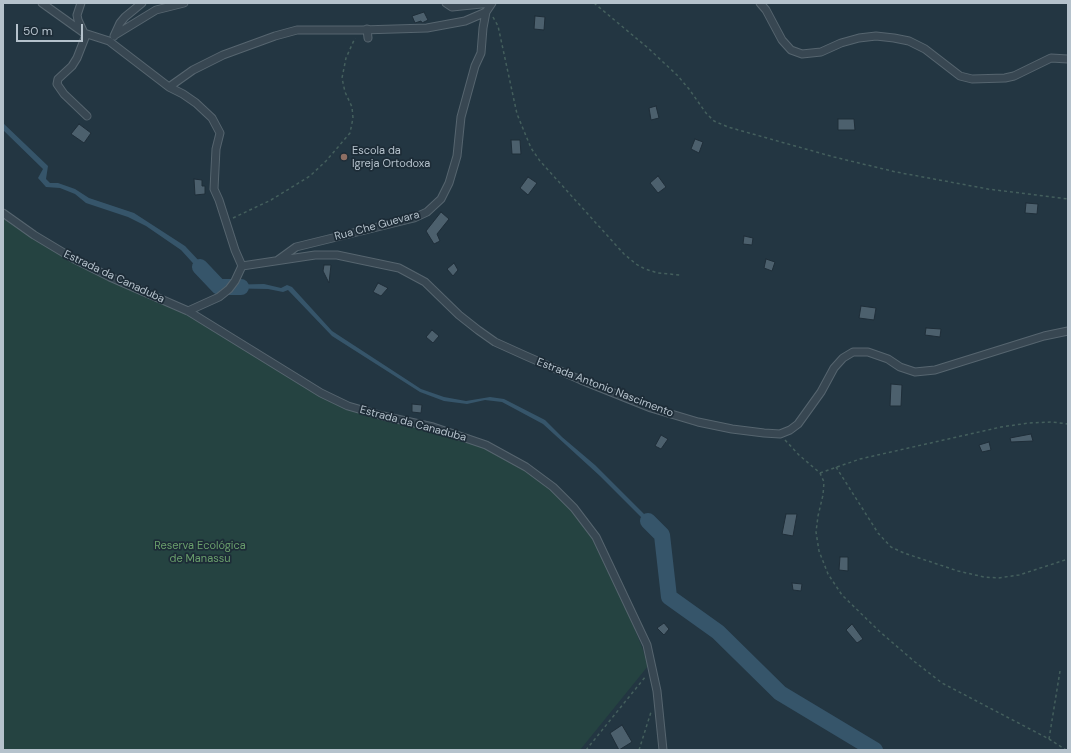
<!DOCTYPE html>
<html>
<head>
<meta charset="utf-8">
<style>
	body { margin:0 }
	#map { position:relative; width:1071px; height:753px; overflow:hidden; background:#233642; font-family:"DM Sans",sans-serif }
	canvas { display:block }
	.frame { position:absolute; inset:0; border:4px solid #b5c2cc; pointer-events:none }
	.scale { position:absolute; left:16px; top:24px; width:67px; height:18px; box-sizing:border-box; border:2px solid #b5c2cc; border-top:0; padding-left:5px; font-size:12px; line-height:14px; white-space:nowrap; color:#b5c2cc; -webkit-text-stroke:3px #1d2c37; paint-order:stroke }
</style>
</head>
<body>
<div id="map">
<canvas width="1071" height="753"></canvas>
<div class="frame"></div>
<div class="scale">50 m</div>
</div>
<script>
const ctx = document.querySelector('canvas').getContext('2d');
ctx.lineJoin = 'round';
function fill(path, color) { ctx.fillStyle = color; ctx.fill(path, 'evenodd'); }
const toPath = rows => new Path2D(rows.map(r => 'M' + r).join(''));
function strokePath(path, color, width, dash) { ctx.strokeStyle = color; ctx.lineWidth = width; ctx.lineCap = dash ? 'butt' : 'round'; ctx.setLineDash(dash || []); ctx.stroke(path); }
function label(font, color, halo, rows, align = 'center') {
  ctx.font = font + ' "DM Sans",sans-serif'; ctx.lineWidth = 3.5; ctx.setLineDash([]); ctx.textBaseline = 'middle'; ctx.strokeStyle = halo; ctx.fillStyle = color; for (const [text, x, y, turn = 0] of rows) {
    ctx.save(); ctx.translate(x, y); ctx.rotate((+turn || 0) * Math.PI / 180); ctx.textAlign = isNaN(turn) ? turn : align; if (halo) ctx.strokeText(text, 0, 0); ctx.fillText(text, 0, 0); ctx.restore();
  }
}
const green = toPath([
	[3,216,32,237,188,313,317,394,444,433,487,447,517,465,552,489,573,511,593,538,622,599,642,647,648,666,580,750,3,750]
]);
const water = toPath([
	[3,123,48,166,46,179,50,183,58,183,75,189,89,198,134,213,185,246,217,280,212,284,181,250,146,226,128,217,86,203,75,194,60,188,46,187,38,178,43,169,3,130],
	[264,284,281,288,287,285,292,287,332,331,421,389,444,397,466,401,490,397,504,399,545,420,562,437,595,465,665,535,661,537,600,476,543,424,502,402,485,400,467,404,444,401,420,392,332,336,288,290,283,292,268,289,215,288,222,285]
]);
const river = toPath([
	[200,267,219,287,241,287],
	[648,521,662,535,669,597,718,632,780,693,875,750]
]);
const building = toPath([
	[424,12,428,20,422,23,421,21,415,23,412,16,424,12],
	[535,16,545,17,544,30,534,29,535,16],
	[656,106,659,118,651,120,649,108,656,106],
	[838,119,854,119,855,130,838,130,838,119],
	[79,124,91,133,84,143,71,134,79,124],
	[695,139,703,142,699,153,691,149,695,139],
	[511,140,520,140,521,154,512,154,511,140],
	[658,176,666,187,658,193,650,183,658,176],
	[528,177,537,183,528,195,520,188,528,177],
	[194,179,202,180,202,186,205,186,205,194,195,195,194,179],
	[1026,203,1038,204,1037,214,1025,213,1026,203],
	[441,212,449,219,437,234,440,241,434,244,426,231,441,212],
	[744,236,753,238,752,245,743,244,744,236],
	[766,259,775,262,772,271,764,268,766,259],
	[454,263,458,270,453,276,447,269,454,263],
	[324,265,331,265,329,283,323,271,324,265],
	[378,283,388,288,381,296,373,292,378,283],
	[861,306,876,308,874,320,859,318,861,306],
	[926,328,941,329,940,337,925,335,926,328],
	[432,330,439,336,433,343,426,337,432,330],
	[891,384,902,385,901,406,890,406,891,384],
	[412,404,422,405,421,413,412,412,412,404],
	[1031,434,1033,441,1011,442,1010,438,1031,434],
	[661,435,668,439,661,449,655,446,661,435],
	[989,442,991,450,982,452,979,445,989,442],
	[786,514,797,514,793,536,782,534,786,514],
	[840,557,848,557,848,571,839,570,840,557],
	[792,583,802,584,801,591,793,590,792,583],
	[664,623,669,629,664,635,657,628,664,623],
	[852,624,863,639,857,643,846,630,852,624],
	[622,725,632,742,619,750,610,733,622,725]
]);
const path = toPath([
	[594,3,648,48,677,75,689,89,706,113,714,121,728,127,834,157,896,172,988,189,1068,199],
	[493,17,498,26,517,114,531,148,540,161,624,254,636,264,645,269,658,273,680,275],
	[233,218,271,200,310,176,326,161,350,133,353,118,352,107,345,92,342,78,346,58,355,38],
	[785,440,799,455,820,473,824,482,823,495,818,516,816,532,819,551,828,574,842,595,879,631,915,662,942,683,1049,739,1066,750],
	[836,467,878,533,891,547,904,553,958,571,984,577,998,578,1019,575,1068,559],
	[820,473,860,459,1001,427,1029,423,1052,422,1068,424],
	[1049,739,1060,671],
	[586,750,646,676],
	[639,750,651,712]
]);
const street = toPath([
	[42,3,84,33,109,41,169,87,183,94,196,103,212,118,220,133,216,149,214,189,219,200,235,250,242,266,235,281,229,289,219,297,188,311],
	[81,3,77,15,78,20,84,33],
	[446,3,452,7,491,3],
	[760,3,766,10,782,40,791,50,802,54,821,52,841,43,859,38,876,36,894,38,909,41,925,49,960,76,972,79,1005,78,1014,76,1051,58,1068,59],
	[367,29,368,38],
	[86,35,77,58,72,66,58,79,57,84,64,94,87,116],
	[115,35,156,10,184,3],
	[114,36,120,23,125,17,142,3],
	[169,87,193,70,223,55,275,36,297,30,362,30,427,28,465,21,486,12],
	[3,213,34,235,74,259,110,277,188,311,321,393,348,406,383,416,433,427,486,445,526,467,553,487,574,508,596,537,647,645,657,691,663,750],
	[278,260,296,247,414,218,427,212,441,199,449,183,457,156,461,117,475,66,481,53,483,28,486,12,492,3],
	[242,266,315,255,337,255,399,268,425,282,459,315,478,330,495,342,526,356,581,380,651,408,698,422,732,429,764,433,780,434,790,430,798,424,821,392,834,368,843,358,853,352,868,352,888,359,900,367,915,372,935,370,1044,336,1068,331]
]);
const markers = [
	[344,157,4,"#8d6e63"]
];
const poiNames = [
	["Escola da",352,151],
	["Igreja Ortodoxa",352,164]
];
const streetNames = [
	["Rua Che Guevara",377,226,-15],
	["Estrada da Canaduba",114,277,25],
	["Estrada Antonio Nascimento",605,388,21],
	["Estrada da Canaduba",413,424,15]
];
const parkNames = [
	["Reserva Ecológica",200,546],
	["de Manassu",200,559]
];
fill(green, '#254341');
fill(water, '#36556a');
strokePath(river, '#36556a', 16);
fill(building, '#4c606d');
strokePath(building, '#1f2e39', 1);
strokePath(street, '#56656f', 9);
strokePath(path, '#445f5d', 1.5, [3, 3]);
strokePath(street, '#384752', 7);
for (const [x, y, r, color] of markers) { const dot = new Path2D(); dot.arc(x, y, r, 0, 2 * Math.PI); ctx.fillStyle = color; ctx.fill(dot); strokePath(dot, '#1d2c37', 1.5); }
label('11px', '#b5c2cc', '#1d2c37', poiNames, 'left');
label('11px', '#b5c2cc', '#1d2c37', streetNames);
label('11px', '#6a9f6c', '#1d2c37', parkNames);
</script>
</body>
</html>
